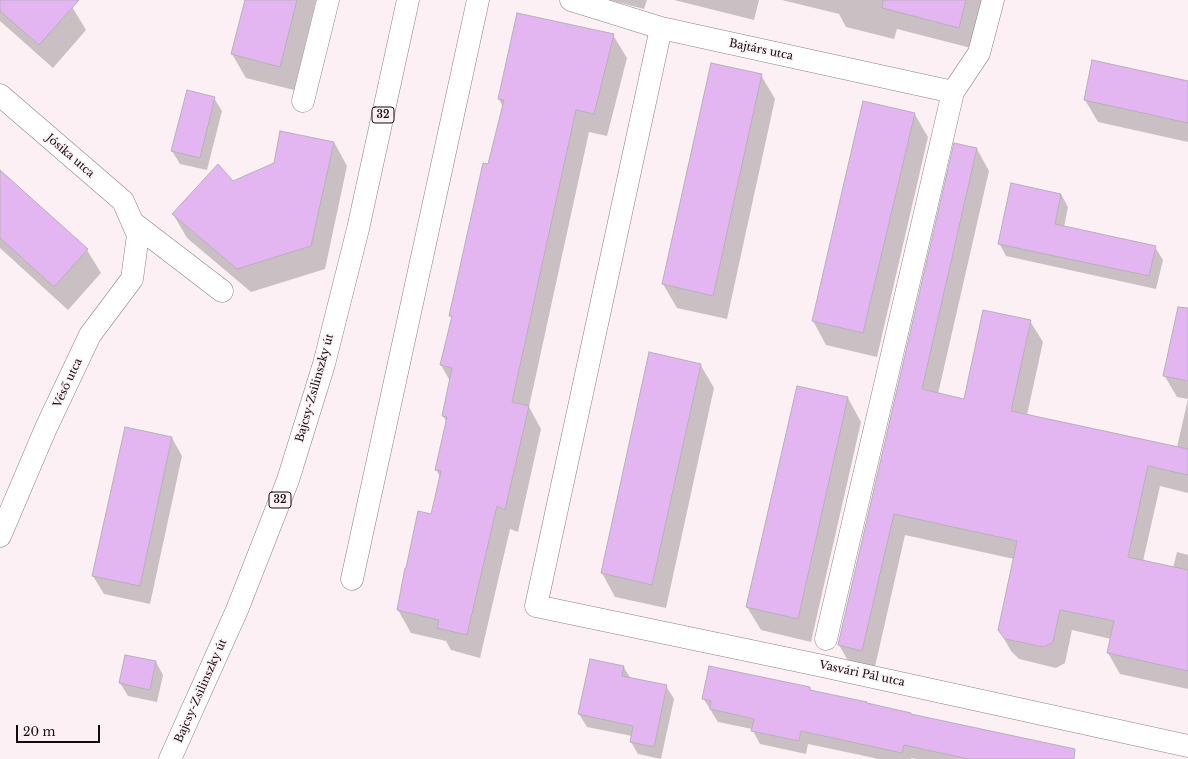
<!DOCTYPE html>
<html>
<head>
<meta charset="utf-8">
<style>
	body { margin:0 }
	#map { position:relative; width:1188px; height:759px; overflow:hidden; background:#fdf0f5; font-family:"Libre Baskerville",serif }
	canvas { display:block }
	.scale { position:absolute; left:16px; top:725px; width:84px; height:18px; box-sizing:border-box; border:2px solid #110d0f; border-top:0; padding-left:5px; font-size:12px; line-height:14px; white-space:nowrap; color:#110d0f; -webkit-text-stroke:3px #fdf0f5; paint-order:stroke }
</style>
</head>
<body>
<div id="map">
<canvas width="1188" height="759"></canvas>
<div class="scale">20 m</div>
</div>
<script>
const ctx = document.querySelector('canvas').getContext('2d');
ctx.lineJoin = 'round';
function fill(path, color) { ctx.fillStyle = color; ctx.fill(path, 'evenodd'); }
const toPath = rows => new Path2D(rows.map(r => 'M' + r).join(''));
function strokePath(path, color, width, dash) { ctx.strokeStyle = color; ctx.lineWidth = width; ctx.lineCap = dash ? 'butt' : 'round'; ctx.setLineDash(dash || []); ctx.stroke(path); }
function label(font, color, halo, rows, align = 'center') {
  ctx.font = font + ' "Libre Baskerville",serif'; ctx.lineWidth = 3; ctx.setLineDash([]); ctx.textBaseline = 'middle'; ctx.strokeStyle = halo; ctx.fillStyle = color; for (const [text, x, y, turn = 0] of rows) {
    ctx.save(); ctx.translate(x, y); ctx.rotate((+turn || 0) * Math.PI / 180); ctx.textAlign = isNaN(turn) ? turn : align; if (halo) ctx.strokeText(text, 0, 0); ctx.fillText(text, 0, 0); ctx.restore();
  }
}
const shadow = toPath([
	[0,0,68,0,86,30,53,68,0,21],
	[246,0,316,0,294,90,246,78,232,54],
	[609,0,647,0,644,9],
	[674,0,759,0,754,20],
	[782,0,983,0,971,48,897,29,894,39,846,27,839,14],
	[613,35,627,58,607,136,589,132,529,407,541,429,518,532,510,529,480,658,451,650,446,641,411,633,398,610,406,569,432,515,440,477,436,469,447,423,443,416,450,381,441,365,452,319,450,315,503,107,499,99],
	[761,75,775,99,727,319,677,308,663,284],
	[1188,82,1188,142,1098,122,1085,100],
	[214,98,222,111,207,170,180,164,172,151],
	[914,113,928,137,877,357,826,345,813,321],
	[334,142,347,166,325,269,251,292,187,238,173,214,233,182],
	[955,144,977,149,989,171,938,394,965,400,1030,321,1043,342,1027,415,1177,447,1188,399,1177,397,1164,375,1188,339,1188,493,1160,486,1143,561,1173,568,1177,552,1188,555,1188,689,1120,674,1108,653,1111,639,1072,630,1065,663,1056,668,1019,659,1011,651,999,630,1014,559,905,535,874,671,851,666,839,645],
	[0,171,87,250,101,273,68,310,0,248],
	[1061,194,1068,207,1064,227,1155,247,1163,260,1156,289,1006,256,999,243],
	[650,353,700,364,714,388,666,608,615,597,602,573],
	[797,387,848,398,861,422,811,642,761,630,747,607],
	[172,438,182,456,150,604,104,594,93,576],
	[156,662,163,675,157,702,128,696,120,683],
	[623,666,631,679,666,686,674,699,661,759,638,754,631,742,632,736,587,727,579,714],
	[810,688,812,692,911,715,1059,759,917,759,911,758,911,759,879,759,808,744,806,754,760,744,752,729,718,722,703,698]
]);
const building = toPath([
	[0,0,79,0,39,45,0,11,0,0],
	[245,0,297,0,280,67,231,54,245,0],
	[883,0,966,0,959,28,882,8,883,0],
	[517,13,614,34,594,114,576,110,512,402,529,406,505,510,497,506,467,635,437,628,439,620,397,610,405,568,406,568,418,511,431,514,441,471,435,470,447,417,442,416,452,368,440,365,452,316,449,316,483,163,488,164,504,100,498,99,517,13],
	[1092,60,1188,81,1188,123,1084,100,1092,60],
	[711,63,762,74,713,296,662,284,711,63],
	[187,90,215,97,200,158,171,151,187,90],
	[863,101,915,113,863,333,812,321,863,101],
	[280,131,334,142,311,246,237,269,172,214,218,164,233,181,274,163,280,131],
	[954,143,977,148,922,389,964,399,983,310,1031,320,1011,411,1188,449,1188,475,1148,466,1128,557,1188,570,1188,671,1107,653,1114,621,1060,610,1053,642,1044,647,1005,639,998,630,1017,541,894,514,862,651,838,645,954,143],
	[0,170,88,249,54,287,0,238,0,170],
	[1011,183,1061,194,1055,224,1156,246,1149,276,998,244,1011,183],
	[1178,307,1188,308,1188,381,1163,376,1178,307],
	[649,352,701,364,652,585,601,573,649,352],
	[797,386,848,397,798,619,746,607,797,386],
	[125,427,172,437,140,586,92,576,125,427],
	[125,655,156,661,150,690,119,683,125,655],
	[590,659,624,666,622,676,667,685,654,747,630,742,633,726,578,714,590,659],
	[709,666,810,687,810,690,867,702,867,703,911,713,911,714,1075,749,1074,759,968,759,904,745,902,753,801,731,799,741,751,731,754,719,710,709,711,701,702,699,709,666]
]);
const minor = toPath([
	[571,0,661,28,953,92],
	[661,28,536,606,818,665,1188,746],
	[0,95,123,201,138,235,132,279,90,335,46,428,0,536],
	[303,101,328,0],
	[132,222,222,291],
	[352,579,478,0],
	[826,639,953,92,979,53,993,0]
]);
const major = toPath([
	[170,759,237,610,288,480,324,364,358,229,408,0]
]);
const shields = [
	[383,115,22],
	[280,500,22]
];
const shieldNames = [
	["32",383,115],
	["32",280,500]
];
const streetNames = [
	["Bajtárs utca",761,50,12],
	["Jósika utca",70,156,41],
	["Véső utca",68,383,-65],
	["Bajcsy-Zsilinszky út",315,388,-74],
	["Vasvári Pál utca",862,674,12],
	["Bajcsy-Zsilinszky út",201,691,-66]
];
fill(shadow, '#0003');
fill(building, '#e4b6f1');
strokePath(building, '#b6afb9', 1);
strokePath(minor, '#8d8085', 23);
strokePath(major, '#8d8085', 23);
strokePath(minor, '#fff', 22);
strokePath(major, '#fff', 22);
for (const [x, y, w] of shields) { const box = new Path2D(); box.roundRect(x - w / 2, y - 8, w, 16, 3); ctx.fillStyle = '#fdf0f5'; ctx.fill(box); strokePath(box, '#110d0f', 1); }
label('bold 10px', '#110d0f', null, shieldNames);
label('11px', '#110d0f', '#fdf0f5', streetNames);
</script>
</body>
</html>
